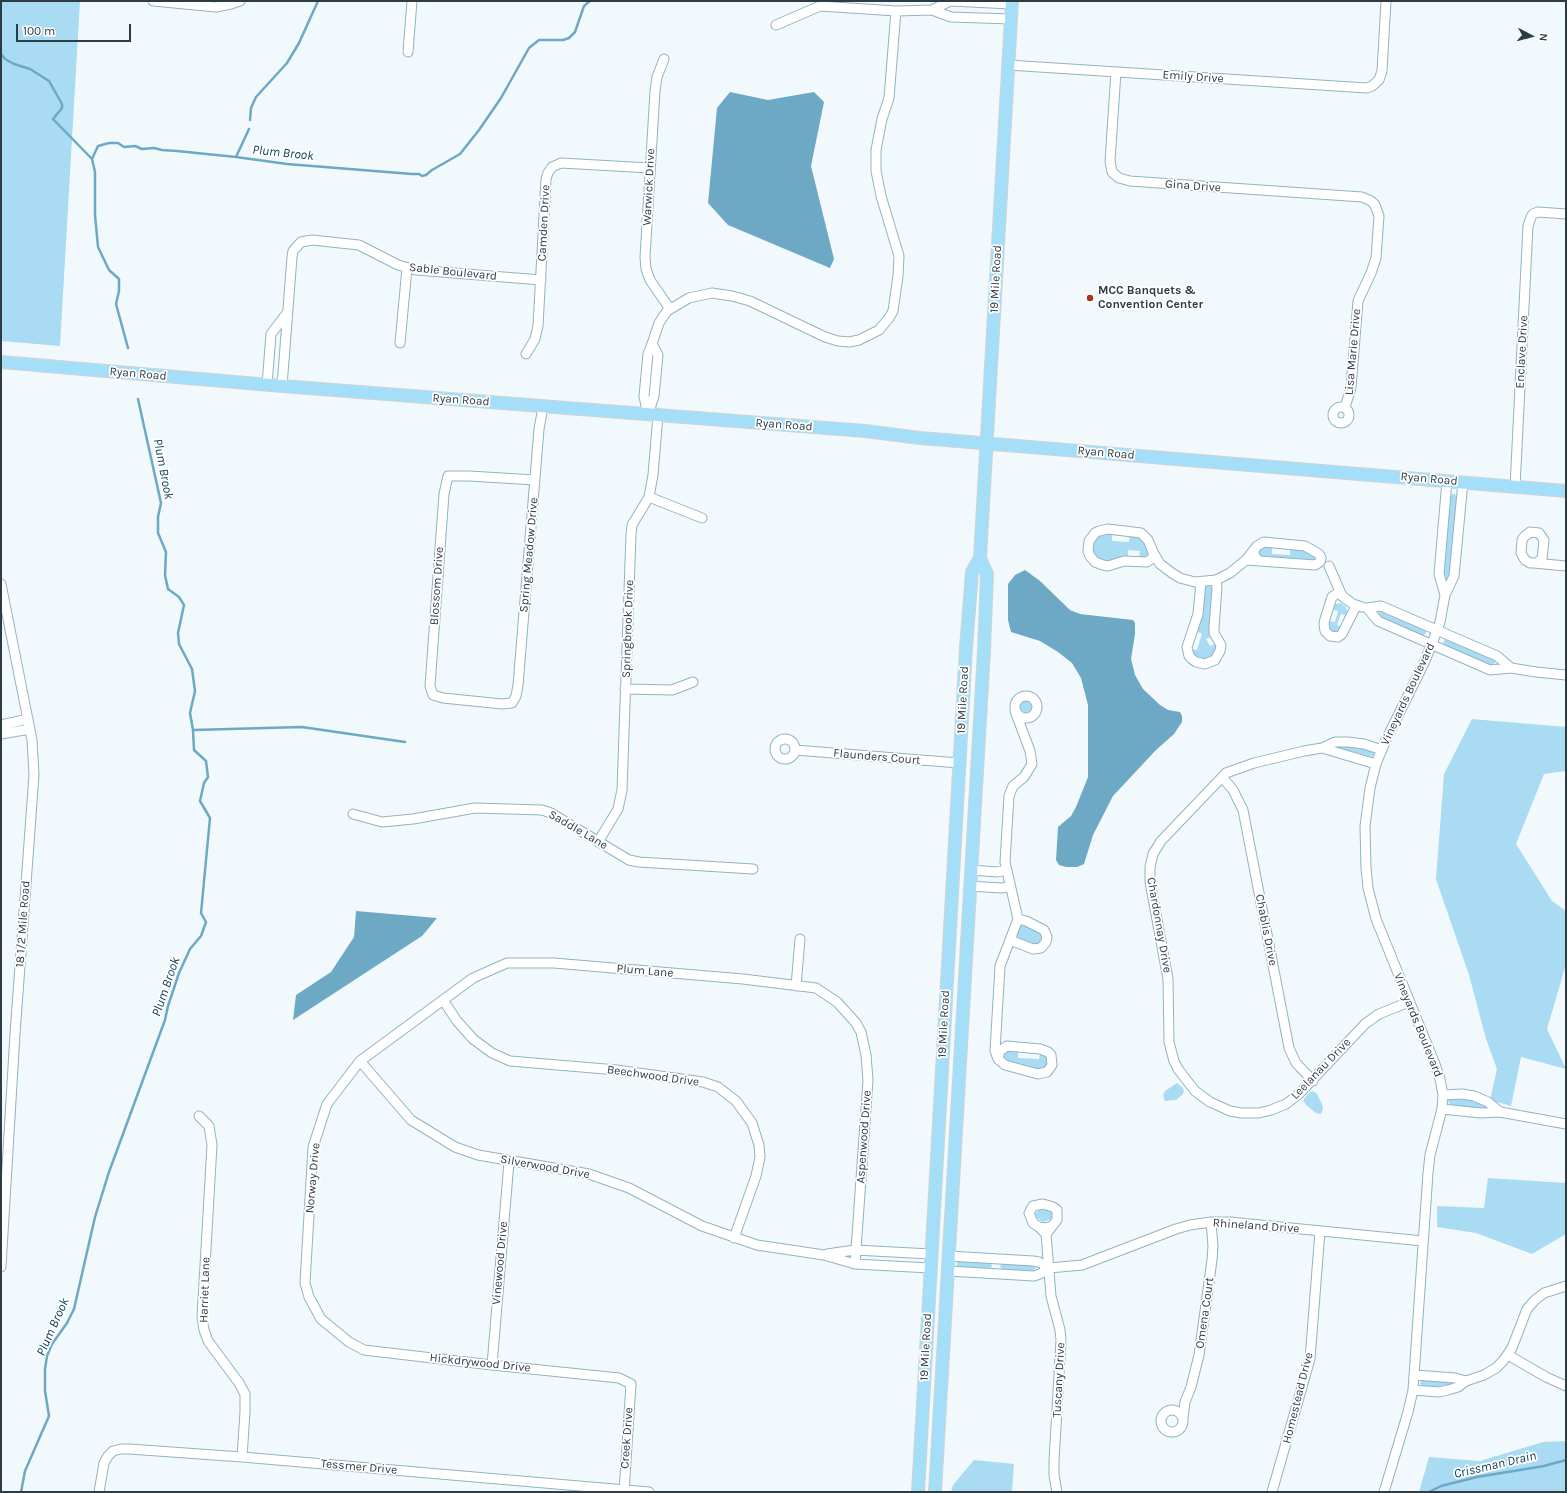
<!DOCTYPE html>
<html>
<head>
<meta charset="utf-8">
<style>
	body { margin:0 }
	#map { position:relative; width:1567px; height:1493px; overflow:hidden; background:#f2f9fc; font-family:Karla,sans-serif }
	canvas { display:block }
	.frame { position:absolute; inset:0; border:2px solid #2d3b42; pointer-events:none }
	.north { position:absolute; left:1511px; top:16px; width:40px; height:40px; -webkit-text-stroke:3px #fff; paint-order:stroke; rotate:96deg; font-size:11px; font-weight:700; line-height:16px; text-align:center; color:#2d3b42 }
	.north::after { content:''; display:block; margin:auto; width:14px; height:18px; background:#2d3b42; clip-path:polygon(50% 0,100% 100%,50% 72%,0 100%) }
	.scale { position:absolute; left:16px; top:24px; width:115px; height:18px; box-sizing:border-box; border:2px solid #2d3b42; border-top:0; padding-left:5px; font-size:12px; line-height:14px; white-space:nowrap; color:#2d3b42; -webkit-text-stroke:3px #fff; paint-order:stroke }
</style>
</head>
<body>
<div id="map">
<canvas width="1567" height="1493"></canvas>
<div class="frame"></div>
<div class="north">N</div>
<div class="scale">100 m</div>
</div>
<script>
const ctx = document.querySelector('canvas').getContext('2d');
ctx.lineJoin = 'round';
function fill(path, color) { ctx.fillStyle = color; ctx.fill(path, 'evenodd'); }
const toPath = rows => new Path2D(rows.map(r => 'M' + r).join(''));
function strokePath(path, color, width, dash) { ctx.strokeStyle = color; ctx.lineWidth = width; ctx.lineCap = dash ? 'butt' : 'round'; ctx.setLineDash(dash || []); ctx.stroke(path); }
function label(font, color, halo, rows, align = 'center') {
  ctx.font = font + ' Karla,sans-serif'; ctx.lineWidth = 3.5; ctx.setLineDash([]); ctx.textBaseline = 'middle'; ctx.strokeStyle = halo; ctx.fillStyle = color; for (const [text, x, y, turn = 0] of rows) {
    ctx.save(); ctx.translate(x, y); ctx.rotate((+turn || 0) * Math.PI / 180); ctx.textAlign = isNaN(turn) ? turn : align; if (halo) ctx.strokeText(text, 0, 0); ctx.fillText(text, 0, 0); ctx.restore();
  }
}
const green = toPath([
	[1,1,80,1,60,346,1,341],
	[1454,493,1457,497,1450,577,1447,579,1443,576,1450,496],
	[1112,533,1112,541,1129,542,1130,535,1142,538,1149,551,1148,555,1144,558,1139,558,1140,551,1128,550,1128,557,1119,558,1108,562,1099,560,1092,552,1093,541,1100,534],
	[1263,546,1272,547,1272,554,1290,555,1290,549,1303,550,1317,557,1316,560,1314,561,1261,557,1258,551],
	[1209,585,1213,589,1210,626,1210,632,1212,636,1206,639,1210,646,1216,644,1216,648,1212,657,1205,660,1198,659,1192,654,1190,649,1197,650,1202,634,1196,631,1202,616,1204,588],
	[1341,603,1346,607,1348,614,1347,616,1341,614,1337,625,1343,628,1340,632,1335,633,1330,629,1329,621,1335,622,1338,611,1331,609,1336,604],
	[1380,610,1426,630,1426,633,1423,636,1379,617,1378,615],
	[1446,638,1494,658,1495,663,1490,666,1446,647,1443,643],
	'1019 706a7 7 0 1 1 14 0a7 7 0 1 1-14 0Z',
	[1472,719,1566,727,1566,771,1544,774,1516,844,1552,901,1566,911,1566,964,1547,1029,1566,1069,1521,1057,1511,1106,1490,1100,1497,1069,1486,1039,1469,975,1436,879,1444,774],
	[1348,746,1367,750,1373,752,1374,755,1372,757,1355,752,1337,750,1336,748],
	[1023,924,1043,933,1043,941,1037,946,1019,940,1017,934,1020,927],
	[1007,1050,1018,1051,1018,1058,1039,1059,1040,1053,1046,1056,1048,1063,1044,1069,1039,1070,1006,1061,1003,1059,1003,1055,1004,1052],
	[1177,1083,1183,1088,1184,1091,1183,1094,1176,1100,1165,1101,1163,1095,1165,1091],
	[1313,1091,1317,1094,1322,1104,1323,1108,1321,1114,1316,1113,1306,1105,1303,1100,1310,1092],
	[1449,1099,1470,1100,1482,1104,1486,1107,1485,1109,1450,1105,1448,1101],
	[1488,1178,1566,1183,1566,1234,1532,1254,1476,1233,1437,1227,1437,1206,1484,1208],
	[1040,1209,1052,1211,1053,1216,1051,1219,1043,1222,1037,1218,1035,1214],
	[957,1261,991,1263,992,1266,990,1269,959,1267,957,1266],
	[1003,1263,1033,1265,1036,1268,1033,1271,1002,1269,1000,1266],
	[1422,1380,1452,1382,1453,1383,1444,1387,1422,1386,1420,1383],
	[1566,1441,1566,1492,1419,1492,1429,1457,1480,1461,1543,1442],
	[974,1460,1014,1464,1012,1492,951,1492,953,1485]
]);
const water = toPath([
	[730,92,768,100,814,92,824,102,811,166,834,259,830,268,728,225,708,203,717,108],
	[1025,570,1040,581,1070,610,1080,614,1133,620,1135,623,1135,634,1131,659,1135,675,1143,689,1160,705,1168,710,1180,712,1182,716,1182,722,1174,734,1156,750,1113,796,1093,835,1084,864,1077,867,1066,867,1059,865,1056,860,1058,827,1071,816,1076,807,1088,777,1088,705,1081,678,1072,663,1058,652,1040,641,1011,632,1008,620,1008,584,1015,575],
	[356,911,437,918,422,936,293,1020,296,995,331,972,354,937]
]);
const stream = toPath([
	[1,54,5,59,14,64,30,69,49,81,62,104,62,108,53,119,92,159],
	[250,120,251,108,256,97,287,63,299,43,318,1],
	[236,157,249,129],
	[128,348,116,304,119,291,119,279,109,270,98,247,95,215,95,172,92,159,98,146,109,143,118,143,124,147,135,146,142,149,154,148,162,150,177,151,236,157,287,164,412,174,419,174,422,176,426,175,432,170,460,154,479,130,501,98,529,48,539,40,563,40,569,38,575,32,584,6,590,1],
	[193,730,302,727,405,742],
	[21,1492,25,1471,49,1416,45,1391,45,1369,47,1356,52,1344,67,1323,74,1309,95,1217,109,1172,165,1020,168,1006,179,973,190,949,201,936,206,922,201,913,210,818,200,801,204,783,208,777,206,761,194,750,193,730,190,713,195,691,192,669,179,644,178,633,184,605,179,597,168,589,165,575,166,552,158,533,158,517,161,503,138,399],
	[1429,1492,1441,1486,1477,1477,1544,1466,1566,1460]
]);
const minor = toPath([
	[153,1,216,7,231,4,240,1],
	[932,10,951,17,1011,19],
	[776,25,820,6,896,11,932,10,950,1,1011,4],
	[408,52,412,1],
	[664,59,657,77,655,91,645,257,646,269,650,280,670,309],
	[1008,65,1367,88,1372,86,1379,80,1382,71,1386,1],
	[1116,72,1110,161,1112,172,1119,178,1130,181,1362,197,1371,201,1375,205,1379,216,1376,258,1371,273,1358,301,1351,388,1345,407],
	[400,343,407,268],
	[652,344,659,323,667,311,689,298,712,293,732,296,750,301,825,337,838,341,849,342,859,340,879,330,889,318,893,311,898,276,899,256,881,196,876,171,876,150,882,119,889,98,896,11],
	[652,344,658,355,654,396,648,415,644,396,648,354,652,344],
	[526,354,535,339,538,326,546,179,548,173,552,167,561,163,650,168],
	[267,385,271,334,287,313],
	[282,386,292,257,293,251,301,242,312,240,359,245,398,265,416,270,541,280],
	'1333 415a8 8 0 1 1 16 0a8 8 0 1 1-16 0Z',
	[535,480,469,476,448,476,444,494,430,686,433,695,443,698,502,704,512,703,516,696,518,685,539,429,543,407],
	[1447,481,1439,574,1445,595,1454,576,1463,482],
	[1515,487,1528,226,1531,217,1533,214,1538,212,1566,214],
	[649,497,702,518],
	[1108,529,1141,533,1148,540,1153,552,1153,558,1147,562,1124,561,1108,566,1103,565,1095,562,1090,556,1088,551,1089,541,1095,533,1099,531,1108,529],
	[1530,532,1539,533,1544,540,1542,559,1536,563,1530,563,1525,560,1521,553,1522,540,1524,537,1530,532],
	[1257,546,1246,560,1315,565,1320,562,1321,558,1319,554,1305,546,1264,542,1257,546,1254,551,1254,555,1258,560],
	[1153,552,1160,564,1172,573,1180,578,1195,582,1216,580,1230,573,1246,560],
	[1534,563,1566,566],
	[1329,566,1342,596,1353,604,1362,607],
	[1201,582,1198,614,1187,647,1189,656,1192,659,1196,662,1205,664,1215,660,1220,651,1221,645,1214,633,1214,628,1217,587,1216,580],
	[1,584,32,740,34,775,15,1034,1,1267],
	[1339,592,1332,597,1325,619,1324,624,1325,631,1330,636,1338,637,1342,634,1356,606],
	[1381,606,1497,656,1511,668,1490,670,1378,621,1367,608,1381,606],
	[1511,668,1536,672,1566,675],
	[625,689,672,690,693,682],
	'1015 707a11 11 0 1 1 22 0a11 11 0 1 1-22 0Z',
	[1,725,28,719],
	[1,734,30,729],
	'775 749a10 10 0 1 1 20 0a10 10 0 1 1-20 0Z',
	[1322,748,1304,751,1254,763,1226,773,1161,841,1153,854,1150,867,1150,882,1168,979,1169,1042,1174,1061,1178,1069,1195,1091,1210,1102,1230,1111,1241,1113,1259,1113,1271,1110,1286,1104,1299,1094,1365,1024,1379,1014,1409,1002],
	[795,750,959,763],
	[1376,764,1322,748,1335,742,1348,742,1364,744,1382,750],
	[1222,777,1233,790,1243,810,1289,1048,1296,1063,1313,1081],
	[353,814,382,822,413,819,475,808,542,810,551,813,629,860,639,862,753,869],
	[598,842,618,809,622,790,631,534,632,525,649,497,653,475,658,415],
	[971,870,997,872,1006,870],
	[970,886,1001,888,1010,887],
	[1010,940,1033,949,1041,948,1046,942,1047,937,1044,930,1026,921,1018,919],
	[796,986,800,939],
	[443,1000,457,1021,473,1039,492,1053,510,1061,617,1070,703,1082,718,1087,736,1101,752,1123,759,1145,760,1157,756,1176,734,1238],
	[998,1059,1000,1051,1007,1046,1040,1049,1048,1052,1051,1055,1052,1065,1047,1072,1038,1074,1005,1065,998,1059,995,1051,1000,966,1018,919,1005,862,1009,796,1013,786,1024,777,1032,764,1030,751,1015,711],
	[360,1061,411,1120,455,1147,478,1155,589,1174,629,1188,702,1226,757,1245,824,1255,855,1264,930,1268],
	[1442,1109,1481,1113,1500,1112,1488,1102,1474,1096,1462,1094,1443,1095],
	[1500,1112,1566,1124],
	[199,1116,209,1126,212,1145,202,1317,204,1330,208,1341,239,1383,245,1394,245,1412,242,1457],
	[1039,1227,1046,1234,1051,1296,1060,1330,1061,1340,1054,1461,1054,1475,1057,1492],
	[1046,1234,1057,1220,1057,1210,1053,1207,1043,1204,1033,1206,1029,1213,1033,1223,1039,1227,1045,1228,1052,1226],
	[827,1254,855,1250,931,1254],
	[949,1256,1033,1261,1039,1262,1049,1268],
	[948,1271,1034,1276,1040,1274,1049,1268,1082,1265,1176,1229,1190,1225,1211,1222,1230,1222,1423,1241],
	[1508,1355,1546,1377,1566,1386],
	[492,1365,509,1162],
	[1466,1381,1484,1375,1496,1368,1503,1361,1512,1348,1527,1309,1535,1300,1544,1293,1566,1286],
	[1413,1390,1439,1392,1448,1390,1458,1387,1466,1381,1455,1378,1415,1375],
	'1161 1421a11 11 0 1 1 22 0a11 11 0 1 1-22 0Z',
	[1183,1418,1185,1402,1191,1387,1199,1355,1212,1260,1213,1246,1211,1222],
	[99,1492,104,1463,108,1456,113,1451,121,1449,129,1449,242,1457,649,1492],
	[624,1492,631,1384,619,1378,492,1365,364,1350,349,1342,321,1319,309,1297,305,1283,313,1147,327,1104,360,1061,473,978,507,963,554,963,743,979,816,988,837,1002,856,1023,861,1032,866,1055,868,1080,855,1264],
	[1272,1492,1310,1359,1320,1231],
	[1384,1492,1408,1412,1413,1390,1428,1173,1430,1155,1442,1109,1443,1095,1440,1079,1435,1064,1376,919,1368,888,1366,868,1365,826,1370,788,1376,764,1385,742,1424,663,1432,644,1440,622,1445,595]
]);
const major = toPath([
	[1,362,282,386,865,431,920,438,1566,491],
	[918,1492,966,648,972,572,980,558],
	[935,1492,984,651,987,574,980,558,1012,1]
]);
const markers = [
	[1090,298,4,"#a33d15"]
];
const streetNames = [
	["Emily Drive",1193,77,4],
	["Gina Drive",1193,186,4],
	["Warwick Drive",649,187,-87],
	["Camden Drive",544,223,-87],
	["Sable Boulevard",453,272,6],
	["19 Mile Road",996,279,-87],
	["Lisa Marie Drive",1353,352,-85],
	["Enclave Drive",1522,352,-87],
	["Ryan Road",138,374,5],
	["Ryan Road",461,400,4],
	["Ryan Road",784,425,4],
	["Ryan Road",1106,453,5],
	["Ryan Road",1429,479,5],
	["Spring Meadow Drive",529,555,-85],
	["Blossom Drive",437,586,-86],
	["Springbrook Drive",628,629,-88],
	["Vineyards Boulevard",1408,694,-65],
	["19 Mile Road",963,700,-87],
	["Flaunders Court",877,757,5],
	["Saddle Lane",578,830,30],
	["18 1/2 Mile Road",23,924,-86],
	["Chardonnay Drive",1159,925,80],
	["Chablis Drive",1266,930,79],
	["Plum Lane",645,971,5],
	["19 Mile Road",944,1024,-87],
	["Vineyards Boulevard",1418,1025,68],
	["Leelanau Drive",1321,1069,-46],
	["Beechwood Drive",653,1076,8],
	["Aspenwood Drive",864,1137,-86],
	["Silverwood Drive",545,1167,10],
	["Norway Drive",313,1178,-85],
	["Rhineland Drive",1256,1226,4],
	["Vinewood Drive",500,1263,-85],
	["Harriet Lane",205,1290,-88],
	["Omena Court",1205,1313,-82],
	["19 Mile Road",926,1347,-87],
	["Hickdrywood Drive",480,1363,6],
	["Tuscany Drive",1059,1380,-87],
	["Homestead Drive",1298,1398,-76],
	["Creek Drive",627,1438,-86],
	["Tessmer Drive",359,1467,5]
];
const poiNames = [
	["MCC Banquets &",1098,291],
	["Convention Center",1098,305]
];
const waterNames = [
	["Plum Brook",283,153,6],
	["Plum Brook",163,469,79],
	["Plum Brook",166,987,-71],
	["Plum Brook",53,1327,-66],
	["Crissman Drain",1495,1465,-13]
];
fill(green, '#a9dbf3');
fill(water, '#6da8c5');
strokePath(stream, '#6da8c5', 2.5);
strokePath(minor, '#91b3c4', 11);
strokePath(major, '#d1d4d5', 14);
strokePath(minor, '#fff', 9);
strokePath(major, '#a5def8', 12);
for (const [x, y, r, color] of markers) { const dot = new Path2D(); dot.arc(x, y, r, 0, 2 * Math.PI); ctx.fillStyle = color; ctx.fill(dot); strokePath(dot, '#fff', 1.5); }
label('12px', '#2d3b42', '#fff', streetNames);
label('bold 12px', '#2d3b42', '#fff', poiNames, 'left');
label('italic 13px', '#083d51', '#fff', waterNames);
</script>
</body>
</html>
